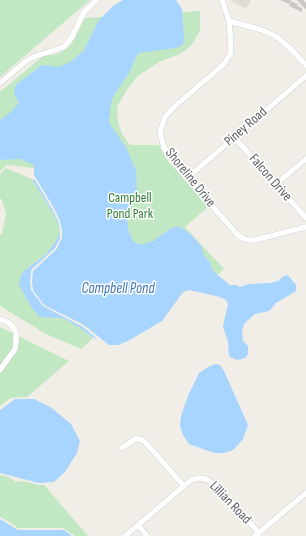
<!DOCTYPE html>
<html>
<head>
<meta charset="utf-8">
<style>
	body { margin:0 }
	canvas { display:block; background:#f0eee6 }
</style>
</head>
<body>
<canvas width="306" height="536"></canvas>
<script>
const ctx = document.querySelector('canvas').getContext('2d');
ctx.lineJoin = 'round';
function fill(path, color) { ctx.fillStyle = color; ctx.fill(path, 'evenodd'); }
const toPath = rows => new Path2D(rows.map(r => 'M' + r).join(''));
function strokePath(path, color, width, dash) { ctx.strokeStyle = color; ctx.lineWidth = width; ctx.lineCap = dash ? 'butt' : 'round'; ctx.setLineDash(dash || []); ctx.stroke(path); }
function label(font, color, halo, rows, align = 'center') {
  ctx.font = font + ' "Sofia Sans Condensed",sans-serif'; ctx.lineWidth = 3; ctx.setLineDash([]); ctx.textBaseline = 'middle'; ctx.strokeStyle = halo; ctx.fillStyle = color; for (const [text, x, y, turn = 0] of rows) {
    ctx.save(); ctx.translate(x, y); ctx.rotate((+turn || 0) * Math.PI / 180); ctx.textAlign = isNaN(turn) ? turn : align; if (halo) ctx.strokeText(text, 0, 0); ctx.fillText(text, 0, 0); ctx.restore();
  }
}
const education = toPath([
	[230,0,251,0,246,9]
]);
const green = toPath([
	[0,0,90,0,0,77],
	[200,11,200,30,191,46,180,54,159,62,138,76,128,88,117,107,118,122,122,134,130,145,159,145,166,159,209,206,185,227,224,269,209,283,94,324,75,225,49,170,7,165,0,171,0,92,43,56,58,54,71,45,85,18],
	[6,168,32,179,54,215,60,230,59,236,52,247,44,256,25,270,20,277,40,316,62,318,79,327,93,338,81,349,46,334,0,306,0,235,2,233,6,214,2,200,0,198,0,174],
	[0,327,69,361,27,397,11,398,0,406],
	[0,475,9,477,16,482,23,481,39,485,44,485,88,536,75,536,63,528,18,528,6,520,0,517]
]);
const water = toPath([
	[123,0,176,0,182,9,184,40,182,45,176,48,138,53,129,73,112,98,109,120,110,124,127,149,136,171,137,192,127,220,129,233,134,242,141,245,153,241,173,227,180,227,189,233,201,246,204,256,209,261,213,271,230,285,236,285,240,287,249,284,270,283,278,281,284,276,288,275,296,285,296,291,276,303,269,311,255,314,244,324,242,332,243,341,248,346,248,354,245,358,238,360,234,359,229,356,228,342,223,326,228,304,226,300,220,297,189,290,183,292,162,321,128,341,118,345,109,345,84,325,44,305,33,290,32,282,33,271,56,250,62,238,62,230,60,221,54,208,34,175,34,165,20,159,0,160,0,120,11,112,19,102,15,96,14,89,18,83,42,65,59,67,72,61,84,50,99,20,113,6],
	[32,179,35,180,52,209,58,221,60,230,60,238,55,248,31,270,30,282,31,290,43,306,83,327,96,338,95,339,79,327,62,318,40,317,32,308,19,285,20,277,25,270,44,256,52,247,59,236,60,230,54,215],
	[216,364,220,365,224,371,248,425,243,439,233,450,224,453,214,453,189,444,183,435,180,426,181,416,188,396,199,373,210,366],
	[15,399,34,399,52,408,71,424,80,441,77,453,65,472,54,482,39,483,0,473,0,410],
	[0,519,18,530,64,530,72,536,0,536]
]);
const building = toPath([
	[280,0,291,0,289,4],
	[297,0,303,0,306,3,306,8,305,9],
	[291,1,298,4,297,6,302,8,302,12,289,6]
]);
const minor = toPath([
	[222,0,229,21,231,47,230,55,223,65,175,106,165,117,160,132,164,148,187,178,237,234,242,238,248,240,255,240,306,227],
	[229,21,262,30,277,37,290,48,306,65],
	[0,83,25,62,33,57,64,47,72,37,84,12,96,0],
	[234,137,306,218],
	[187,178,306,76],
	[276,184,306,159],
	[0,319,9,323,13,327,16,333,16,341,15,349,0,370],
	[122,448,135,439,140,439,144,441,184,486],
	[138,525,147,536],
	[125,536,191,480,199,478,206,479,217,486,259,533],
	[255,536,306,493]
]);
const streetNames = [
	["Piney Road",246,127,-41],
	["Shoreline Drive",190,178,51],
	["Falcon Drive",270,178,49],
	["Lillian Road",230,503,46]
];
const parkNames = [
	["Campbell",130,198],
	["Pond Park",130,214]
];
const waterNames = [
	["Campbell Pond",118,289]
];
fill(education, '#e0ddd4');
fill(green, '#c2e8c3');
fill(water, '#a7d5ff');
fill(building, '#cbc8c3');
strokePath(minor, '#b8bbc0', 6);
strokePath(minor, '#fff', 5.5);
label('14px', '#5d6166', '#fff', streetNames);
label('14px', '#318139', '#fff', parkNames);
label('italic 15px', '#4074b5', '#fff', waterNames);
</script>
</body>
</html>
